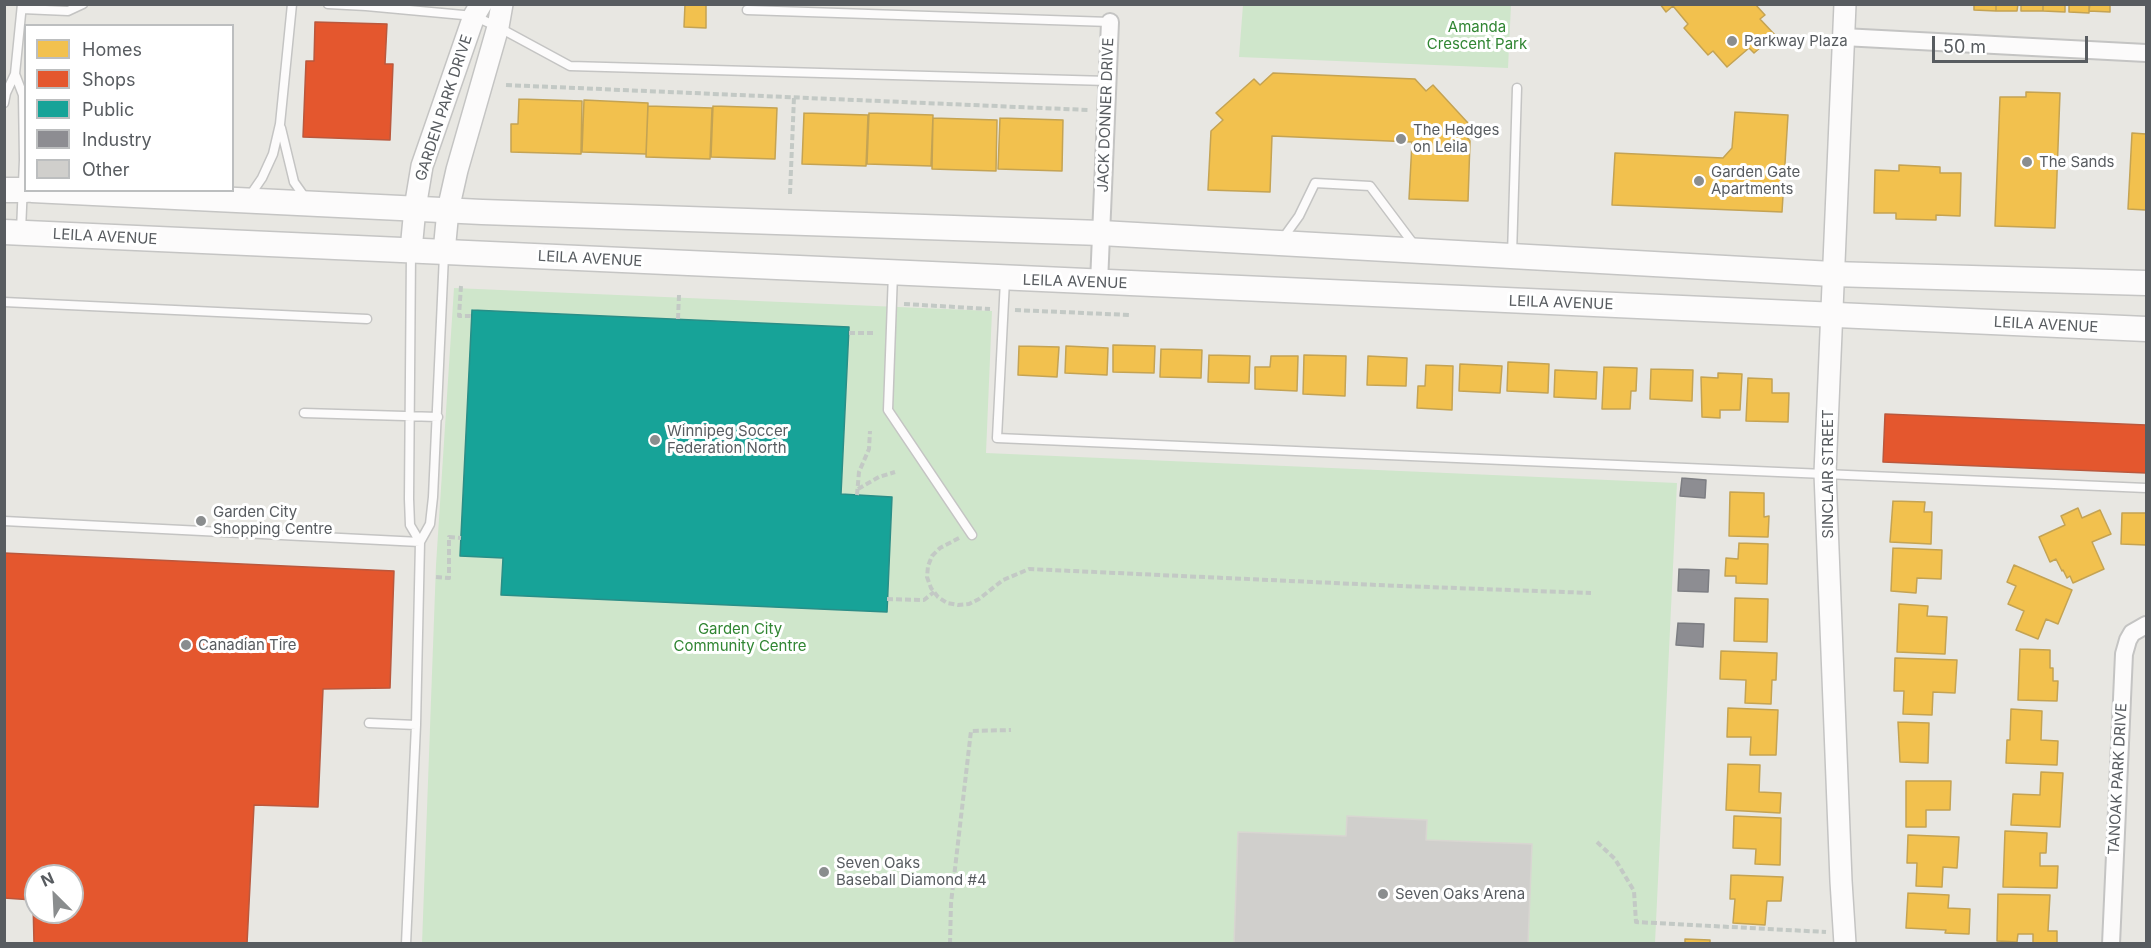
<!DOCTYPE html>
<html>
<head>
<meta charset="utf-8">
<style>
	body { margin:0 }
	#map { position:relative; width:2151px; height:948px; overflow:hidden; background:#e8e7e2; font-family:Inter,sans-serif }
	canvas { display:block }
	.frame { position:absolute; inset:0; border:6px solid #585c60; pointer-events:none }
	.legend { position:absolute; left:24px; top:24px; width:210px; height:168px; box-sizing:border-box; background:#fff; border:2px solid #bcbebf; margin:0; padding:8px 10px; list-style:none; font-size:18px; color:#585c60 }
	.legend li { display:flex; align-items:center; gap:12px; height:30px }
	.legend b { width:30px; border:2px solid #bcbebf }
	.north { position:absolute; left:24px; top:864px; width:60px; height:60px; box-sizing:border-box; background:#fff; border:2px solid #bcbebf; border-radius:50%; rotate:336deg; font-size:16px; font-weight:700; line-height:24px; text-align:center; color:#585c60 }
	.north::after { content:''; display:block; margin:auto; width:21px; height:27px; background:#8a8d8e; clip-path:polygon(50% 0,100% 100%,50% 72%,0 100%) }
	.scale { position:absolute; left:1932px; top:36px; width:156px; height:27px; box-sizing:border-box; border:3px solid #585c60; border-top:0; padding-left:8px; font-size:18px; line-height:21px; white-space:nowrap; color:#585c60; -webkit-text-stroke:4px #fff; paint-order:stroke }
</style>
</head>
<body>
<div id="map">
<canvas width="2151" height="948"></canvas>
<div class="frame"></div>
<ul class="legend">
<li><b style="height:16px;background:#f2c14e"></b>Homes</li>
<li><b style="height:16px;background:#e4572e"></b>Shops</li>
<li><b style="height:16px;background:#17a398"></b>Public</li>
<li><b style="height:16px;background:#8d8d92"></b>Industry</li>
<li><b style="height:16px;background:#d0cfcc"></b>Other</li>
</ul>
<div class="north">N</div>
<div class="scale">50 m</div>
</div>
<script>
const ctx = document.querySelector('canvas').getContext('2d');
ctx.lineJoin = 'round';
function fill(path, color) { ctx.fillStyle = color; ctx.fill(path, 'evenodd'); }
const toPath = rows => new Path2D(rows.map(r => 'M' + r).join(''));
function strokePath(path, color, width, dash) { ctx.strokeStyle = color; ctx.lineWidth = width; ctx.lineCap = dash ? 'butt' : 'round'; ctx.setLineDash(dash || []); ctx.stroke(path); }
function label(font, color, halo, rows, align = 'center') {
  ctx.font = font + ' Inter,sans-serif'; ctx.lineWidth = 6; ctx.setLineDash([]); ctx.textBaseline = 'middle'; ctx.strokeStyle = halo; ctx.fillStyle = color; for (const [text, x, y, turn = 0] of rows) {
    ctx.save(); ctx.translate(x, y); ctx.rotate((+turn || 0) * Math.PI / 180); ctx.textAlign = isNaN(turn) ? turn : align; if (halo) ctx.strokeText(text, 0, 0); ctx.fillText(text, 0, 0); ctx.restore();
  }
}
const green = toPath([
	[1243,5,1511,5,1508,68,1239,57],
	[454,288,992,311,986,453,1677,483,1655,943,422,944,436,565]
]);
const homes = toPath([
	[685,4,706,4,706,28,684,27,685,4],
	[1660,4,1755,4,1765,15,1760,19,1775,35,1754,53,1749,48,1727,67,1713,51,1708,55,1684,28,1688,24,1673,6,1666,12,1660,4],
	[1974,4,1996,4,1996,11,1974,10,1974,4],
	[1996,4,2018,4,2017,11,1996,11,1996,4],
	[2021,4,2043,4,2043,11,2021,11,2021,4],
	[2043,4,2065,4,2065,12,2043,11,2043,4],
	[2069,4,2089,4,2089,13,2069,12,2069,4],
	[2090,4,2110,4,2110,12,2089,11,2090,4],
	[1273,73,1415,79,1426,91,1433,85,1468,123,1461,130,1470,141,1468,201,1409,199,1412,142,1272,136,1270,192,1208,190,1211,131,1223,120,1216,113,1254,79,1260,85,1273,73],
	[2026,92,2060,93,2055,228,1995,226,2000,97,2026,97,2026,92],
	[519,99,582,101,581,154,511,152,511,124,518,124,519,99],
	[584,100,648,103,646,154,582,152,584,100],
	[648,106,712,108,710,159,646,157,648,106],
	[713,106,777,108,775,159,711,157,713,106],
	[1735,112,1788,115,1782,212,1612,205,1615,153,1723,158,1732,148,1735,112],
	[804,113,868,115,866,166,802,164,804,113],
	[869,113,933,115,931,166,867,164,869,113],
	[933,118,997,120,996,171,932,169,933,118],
	[1000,118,1063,120,1062,171,998,169,1000,118],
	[2132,133,2146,134,2146,210,2128,209,2132,133],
	[1899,165,1940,167,1940,173,1961,173,1960,216,1936,215,1936,220,1896,219,1896,213,1874,213,1875,170,1899,171,1899,165],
	[1113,345,1155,346,1154,373,1113,372,1113,345],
	[1019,346,1059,347,1057,377,1018,375,1019,346],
	[1066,346,1108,348,1107,375,1065,373,1066,346],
	[1161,349,1202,350,1201,378,1160,377,1161,349],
	[1209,355,1250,356,1249,383,1208,382,1209,355],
	[1304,355,1346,356,1345,396,1303,394,1304,355],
	[1271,356,1298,356,1297,391,1255,389,1255,367,1270,367,1271,356],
	[1368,356,1407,358,1406,386,1367,385,1368,356],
	[1508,362,1549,364,1548,393,1507,391,1508,362],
	[1460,364,1502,366,1500,393,1459,391,1460,364],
	[1426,365,1453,366,1452,410,1417,408,1418,386,1425,386,1426,365],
	[1604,367,1637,368,1636,391,1631,391,1630,409,1602,409,1604,367],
	[1651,369,1693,370,1692,401,1650,399,1651,369],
	[1555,370,1597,372,1596,399,1554,397,1555,370],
	[1718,373,1742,374,1740,410,1720,410,1720,418,1702,417,1701,377,1718,378,1718,373],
	[1748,378,1772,379,1772,393,1789,393,1788,422,1746,421,1748,378],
	[1730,492,1764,493,1764,517,1769,516,1768,537,1729,536,1730,492],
	[1893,501,1925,502,1924,512,1932,512,1931,544,1890,542,1893,501],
	[2078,508,2082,518,2100,510,2111,534,2092,542,2104,569,2073,583,2070,576,2067,578,2063,570,2062,571,2056,559,2050,562,2039,537,2065,525,2061,516,2078,508],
	[2122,513,2146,513,2146,545,2121,544,2122,513],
	[1739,543,1768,544,1767,584,1736,583,1736,576,1725,576,1726,558,1738,559,1739,543],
	[1893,548,1942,550,1941,579,1917,578,1916,593,1891,591,1893,548],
	[2014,565,2072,590,2058,624,2046,619,2038,639,2016,630,2024,611,2008,604,2016,586,2007,582,2014,565],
	[1735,598,1768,599,1767,642,1734,641,1735,598],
	[1899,604,1928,606,1927,616,1947,617,1945,654,1897,652,1899,604],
	[2020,649,2050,650,2050,668,2053,668,2053,681,2058,681,2057,701,2018,700,2020,649],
	[1721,651,1777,653,1776,680,1772,680,1771,704,1745,703,1746,680,1720,679,1721,651],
	[1895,658,1957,660,1955,693,1933,692,1932,715,1903,714,1904,691,1894,691,1895,658],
	[1728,708,1778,710,1776,755,1750,755,1751,737,1727,737,1728,708],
	[2011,709,2042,711,2041,740,2058,741,2057,765,2006,763,2007,740,2010,740,2011,709],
	[1898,722,1929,723,1928,763,1900,762,1898,722],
	[1728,764,1760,765,1759,792,1781,793,1780,813,1726,810,1728,764],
	[2041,772,2063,773,2060,827,2011,825,2013,794,2040,795,2041,772],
	[1906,781,1951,781,1950,810,1926,810,1926,827,1906,827,1906,781],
	[1734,816,1781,818,1780,865,1755,864,1756,849,1733,848,1734,816],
	[2005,831,2047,833,2046,853,2040,853,2040,866,2058,866,2057,888,2003,887,2005,831],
	[1908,835,1959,837,1957,868,1943,867,1942,887,1916,886,1917,863,1907,863,1908,835],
	[1731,875,1783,877,1781,901,1767,901,1765,925,1733,923,1735,899,1730,899,1731,875],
	[1908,893,1949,895,1948,908,1970,909,1969,934,1945,933,1946,930,1906,928,1908,893],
	[1998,894,2050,895,2048,931,2057,931,2057,944,2033,944,2033,934,2018,934,2017,942,1997,941,1998,894],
	[1685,939,1710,940,1710,943,1724,944,1685,944,1685,939]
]);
const shops = toPath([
	[315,22,387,24,385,64,393,64,390,140,303,137,306,61,314,61,315,22],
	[1885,414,2146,425,2146,473,1883,462,1885,414],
	[4,553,394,571,390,688,323,689,318,807,254,805,247,944,34,944,33,900,4,898,4,553],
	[36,876,72,876,72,912,36,912,36,876]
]);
const public = toPath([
	[472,310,849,327,841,494,892,497,887,612,501,595,503,558,460,556,472,310]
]);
const industry = toPath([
	[1682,478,1706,480,1705,498,1680,496,1682,478],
	[1679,569,1709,570,1708,592,1678,591,1679,569],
	[1678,623,1704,624,1703,647,1676,645,1678,623]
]);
const building = toPath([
	[1347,816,1427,820,1426,840,1532,844,1528,944,1234,944,1238,832,1346,836,1347,816]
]);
const path = toPath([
	[506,85,1088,110],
	[790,194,794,97],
	[461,286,459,316,472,316],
	[904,304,990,309],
	[1015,310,1130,315],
	[678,319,679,295],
	[849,333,875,333],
	[858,489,879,477,895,472],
	[857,495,859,472,869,449,870,431],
	[959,538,940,548,932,556,928,566,927,577,931,588,938,597,947,603,958,605,969,604,979,599,1003,580,1029,569,1400,586,1591,593],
	[436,577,449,578,449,537,461,538],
	[887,599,924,600,934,592],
	[1597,842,1615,859,1634,891,1636,922,1826,932],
	[950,944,951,903,971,731,1011,730]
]);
const service = toPath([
	[328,4,366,6,474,16,498,27,570,66,1108,81],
	[22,9,68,11,83,4],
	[747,10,1110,22],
	[15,74,23,95,24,160,21,231],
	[4,103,6,93,15,74,22,4],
	[281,128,294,182,306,199],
	[249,197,262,178,273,154,280,124,292,4],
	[1281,241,1299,216,1315,183,1370,186,1415,246],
	[411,251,409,499,410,525,420,542],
	[1512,255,1517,88],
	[893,273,888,410,972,535],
	[1005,280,997,438,2146,488],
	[4,302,367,319],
	[304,413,438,417],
	[4,521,420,542],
	[369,723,416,725],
	[406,944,416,725,420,542,430,524,433,497,444,255]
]);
const minor = toPath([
	[1843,37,2146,53],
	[1099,283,1110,22],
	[2111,944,2124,654,2128,640,2132,633,2146,625]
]);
const tertiary = toPath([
	[1845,4,1825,473,1841,881,1845,944],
	[411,250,415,208,422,166,474,16,481,4],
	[444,252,448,210,457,170,498,27,502,4]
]);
const secondary = toPath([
	[4,190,26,190],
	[32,190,482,212,1101,233,1832,274,2146,283],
	[4,232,2146,329]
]);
const markers = [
	[1732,41,6,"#8a8d8e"],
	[1401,139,6,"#8a8d8e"],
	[2027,162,6,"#8a8d8e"],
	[1699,181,6,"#8a8d8e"],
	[655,440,6,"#8a8d8e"],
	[201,521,6,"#8a8d8e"],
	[186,645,6,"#8a8d8e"],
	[824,872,6,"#8a8d8e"],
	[1383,894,6,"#8a8d8e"]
];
const parkNames = [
	["Amanda",1477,27],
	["Crescent Park",1477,44],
	["Garden City",740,629],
	["Community Centre",740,646]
];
const poiNames = [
	["Parkway Plaza",1744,41],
	["The Hedges",1413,130],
	["on Leila",1413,147],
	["The Sands",2039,162],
	["Garden Gate",1711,172],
	["Apartments",1711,189],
	["Winnipeg Soccer",667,431],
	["Federation North",667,448],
	["Garden City",213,512],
	["Shopping Centre",213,529],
	["Canadian Tire",198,645],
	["Seven Oaks",836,863],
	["Baseball Diamond #4",836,880],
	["Seven Oaks Arena",1395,894]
];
const streetNames = [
	["GARDEN PARK DRIVE",444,108,-72],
	["JACK DONNER DRIVE",1106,115,-88],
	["LEILA AVENUE",105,237,3],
	["LEILA AVENUE",590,259,3],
	["LEILA AVENUE",1075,282,2],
	["LEILA AVENUE",1561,303,2],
	["LEILA AVENUE",2046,325,3],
	["SINCLAIR STREET",1828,474,-90],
	["TANOAK PARK DRIVE",2118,779,-87]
];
fill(green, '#cfe6cb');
fill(homes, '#f2c14e');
strokePath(homes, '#c4a353', 1.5);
fill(shops, '#e4572e');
strokePath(shops, '#ba583d', 1.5);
fill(public, '#17a398');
strokePath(public, '#2a8e87', 1.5);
fill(industry, '#8d8d92');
strokePath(industry, '#7d7e83', 1.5);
fill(building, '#d0cfcc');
strokePath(building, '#d8d6d1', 1.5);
strokePath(service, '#c4c4c3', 11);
strokePath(minor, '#c4c4c3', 20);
strokePath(tertiary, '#c4c4c3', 24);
strokePath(secondary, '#c5c5c4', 27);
strokePath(path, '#c3c9c5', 4, [6, 3]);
strokePath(service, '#fcfbfb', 8);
strokePath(minor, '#fcfbfb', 16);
strokePath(tertiary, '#fcfbfb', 21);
strokePath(secondary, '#fcfbfb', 24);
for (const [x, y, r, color] of markers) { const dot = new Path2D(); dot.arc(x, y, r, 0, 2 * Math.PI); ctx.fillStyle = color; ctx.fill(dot); strokePath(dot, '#fff', 2); }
label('15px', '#318633', '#fff', parkNames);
label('15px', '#585c60', '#fff', poiNames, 'left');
label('15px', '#585c60', '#fff', streetNames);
</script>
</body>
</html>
